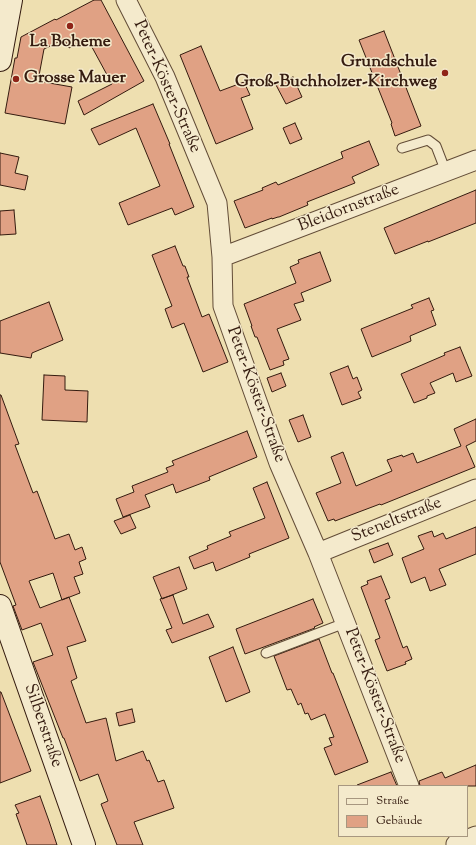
<!DOCTYPE html>
<html>
<head>
<meta charset="utf-8">
<style>
	body { margin:0 }
	#map { position:relative; width:476px; height:845px; overflow:hidden; background:#eedfb0; font-family:"Sorts Mill Goudy",serif }
	canvas { display:block }
	.legend { position:absolute; left:338px; top:785px; width:130px; height:52px; box-sizing:border-box; background:#f4eacc; border:1px solid #a79780; margin:0; padding:5px 7px; list-style:none; font-size:12px; color:#341b0f }
	.legend li { display:flex; align-items:center; gap:8px; height:20px }
	.legend b { width:20px; border:1px solid #a79780 }
</style>
</head>
<body>
<div id="map">
<canvas width="476" height="845"></canvas>
<ul class="legend">
<li><b style="height:5px;background:#f4eacc"></b>Straße</li>
<li><b style="height:11px;background:#e0a184"></b>Gebäude</li>
</ul>
</div>
<script>
const ctx = document.querySelector('canvas').getContext('2d');
ctx.lineJoin = 'round';
function fill(path, color) { ctx.fillStyle = color; ctx.fill(path, 'evenodd'); }
const toPath = rows => new Path2D(rows.map(r => 'M' + r).join(''));
function strokePath(path, color, width, dash) { ctx.strokeStyle = color; ctx.lineWidth = width; ctx.lineCap = dash ? 'butt' : 'round'; ctx.setLineDash(dash || []); ctx.stroke(path); }
function label(font, color, halo, rows, align = 'center') {
  ctx.font = font + ' "Sorts Mill Goudy",serif'; ctx.lineWidth = 3; ctx.setLineDash([]); ctx.textBaseline = 'middle'; ctx.strokeStyle = halo; ctx.fillStyle = color; for (const [text, x, y, turn = 0] of rows) {
    ctx.save(); ctx.translate(x, y); ctx.rotate((+turn || 0) * Math.PI / 180); ctx.textAlign = isNaN(turn) ? turn : align; if (halo) ctx.strokeText(text, 0, 0); ctx.fillText(text, 0, 0); ctx.restore();
  }
}
const building = toPath([
	[94,0,101,0,144,81,84,115,78,101,112,84,87,38,69,48,64,39,44,49,38,81,72,87,65,124,5,113,15,58,17,58,21,37,55,19,56,20,94,0],
	[384,31,421,126,395,136,391,124,392,123,359,40,384,31],
	[201,46,220,91,244,82,250,95,241,98,253,129,216,144,180,55,201,46],
	[293,77,302,97,286,104,276,85,293,77],
	[153,104,170,144,169,144,194,207,175,215,172,208,128,225,119,203,160,186,136,128,99,145,91,129,153,104],
	[295,123,302,139,290,144,283,128,295,123],
	[369,141,379,165,352,177,355,183,307,202,308,205,279,217,278,217,272,219,272,218,245,228,234,201,263,190,262,188,276,182,278,185,343,158,341,152,369,141],
	[0,153,19,157,15,173,28,176,25,190,0,185,0,153],
	[476,190,476,223,428,242,428,241,395,254,384,228,476,190],
	[14,210,16,234,0,235,0,211,14,210],
	[175,246,183,266,185,266,189,277,187,277,202,317,209,314,228,362,203,372,184,323,172,328,165,309,172,306,152,255,175,246],
	[320,252,331,281,301,293,304,301,294,304,301,320,277,329,289,359,283,361,284,365,270,370,257,337,255,337,251,326,252,326,244,304,296,283,290,267,299,263,298,260,320,252],
	[429,298,434,310,431,311,436,325,410,336,411,341,372,357,361,329,413,308,411,305,429,298],
	[49,302,63,340,32,353,31,358,0,353,0,321,49,302],
	[460,347,472,376,456,382,453,373,430,383,435,393,427,396,427,398,414,403,401,374,445,355,444,353,460,347],
	[348,366,353,379,357,377,362,390,358,392,361,398,342,405,330,373,348,366],
	[281,373,286,386,272,392,267,378,281,373],
	[44,375,65,376,65,390,88,391,87,422,42,420,44,375],
	[0,395,1,395,19,444,15,445,33,493,37,491,55,539,69,534,75,550,82,547,86,559,79,562,83,574,74,577,80,593,62,600,53,573,29,581,40,608,69,597,86,641,67,647,77,678,71,681,86,723,106,718,116,761,143,751,147,761,149,760,158,782,164,780,174,808,134,822,143,845,117,845,101,804,108,801,98,774,80,781,64,738,63,738,33,662,53,655,41,623,22,630,13,606,16,605,0,562,0,395],
	[303,415,311,437,298,442,289,420,303,415],
	[476,419,476,441,466,446,475,467,381,505,380,504,335,521,334,519,328,521,316,493,341,483,331,457,343,452,356,486,392,471,387,460,402,455,403,457,413,453,417,463,461,446,454,429,476,419],
	[247,431,257,457,209,477,210,480,176,493,173,484,145,495,150,507,123,517,116,499,134,492,132,486,168,472,166,468,174,465,172,461,247,431],
	[267,482,289,538,249,554,250,557,216,571,213,562,194,569,189,557,208,549,207,546,231,536,229,532,265,518,253,488,267,482],
	[130,515,136,528,121,534,114,521,130,515],
	[476,527,476,554,439,569,446,585,430,591,425,577,411,583,402,558,424,549,418,536,432,531,434,537,443,533,446,539,476,527],
	[388,543,393,555,374,563,369,550,388,543],
	[179,567,187,589,162,599,153,577,179,567],
	[381,576,390,598,385,600,390,613,403,648,407,646,412,659,405,662,406,664,387,671,375,640,380,638,361,587,368,584,367,581,381,576],
	[173,595,183,624,208,614,214,627,172,643,166,630,172,628,160,599,173,595],
	[313,599,323,623,314,627,315,628,245,654,236,629,313,599],
	[319,639,332,673,333,673,368,762,335,775,324,748,332,745,329,738,334,737,325,714,311,720,308,713,305,714,301,703,298,705,291,689,287,690,274,656,319,639],
	[233,647,250,692,226,702,209,657,233,647],
	[0,692,1,692,31,771,0,783,0,692],
	[132,709,135,722,119,726,116,713,132,709],
	[476,765,476,786,420,786,419,781,442,772,445,778,476,765],
	[391,772,397,786,357,786,357,785,391,772],
	[40,796,49,821,57,845,27,845,16,814,19,813,15,805,40,796]
]);
const lane = toPath([
	[402,148,428,140,436,146,446,172],
	[266,653,345,623]
]);
const street = toPath([
	[126,0,165,77,217,203,222,257,223,306,279,463,318,553,409,786],
	[222,257,476,160],
	[318,553,476,489],
	[456,844,476,836]
]);
const secondary = toPath([
	[0,60,11,0],
	[0,606,84,845]
]);
const markers = [
	[70,26,4,"#8f2418"],
	[445,73,4,"#8f2418"],
	[16,79,4,"#8f2418"]
];
const poiNames = [
	["La Boheme",70,43],
	["Grundschule",437,63,"right"],
	["Groß-Buchholzer-Kirchweg",437,83,"right"],
	["Grosse Mauer",24,79,"left"]
];
const streetNames = [
	["Peter-Köster-Straße",166,87,66],
	["Bleidornstraße",349,209,-21],
	["Peter-Köster-Straße",255,395,70],
	["Steneltstraße",397,521,-22],
	["Peter-Köster-Straße",374,696,69],
	["Silberstraße",42,726,71]
];
fill(building, '#e0a184');
strokePath(building, '#341b0f', 1);
strokePath(lane, '#624c37', 11);
strokePath(street, '#624c37', 21);
strokePath(secondary, '#341b0f', 24);
strokePath(lane, '#f4eacc', 9);
strokePath(street, '#f4eacc', 19);
strokePath(secondary, '#f4eacc', 22);
for (const [x, y, r, color] of markers) { const dot = new Path2D(); dot.arc(x, y, r, 0, 2 * Math.PI); ctx.fillStyle = color; ctx.fill(dot); strokePath(dot, '#f4eacc', 1.5); }
label('bold 17px', '#341b0f', '#f4eacc', poiNames);
label('17px', '#341b0f', '#f4eacc', streetNames);
</script>
</body>
</html>
